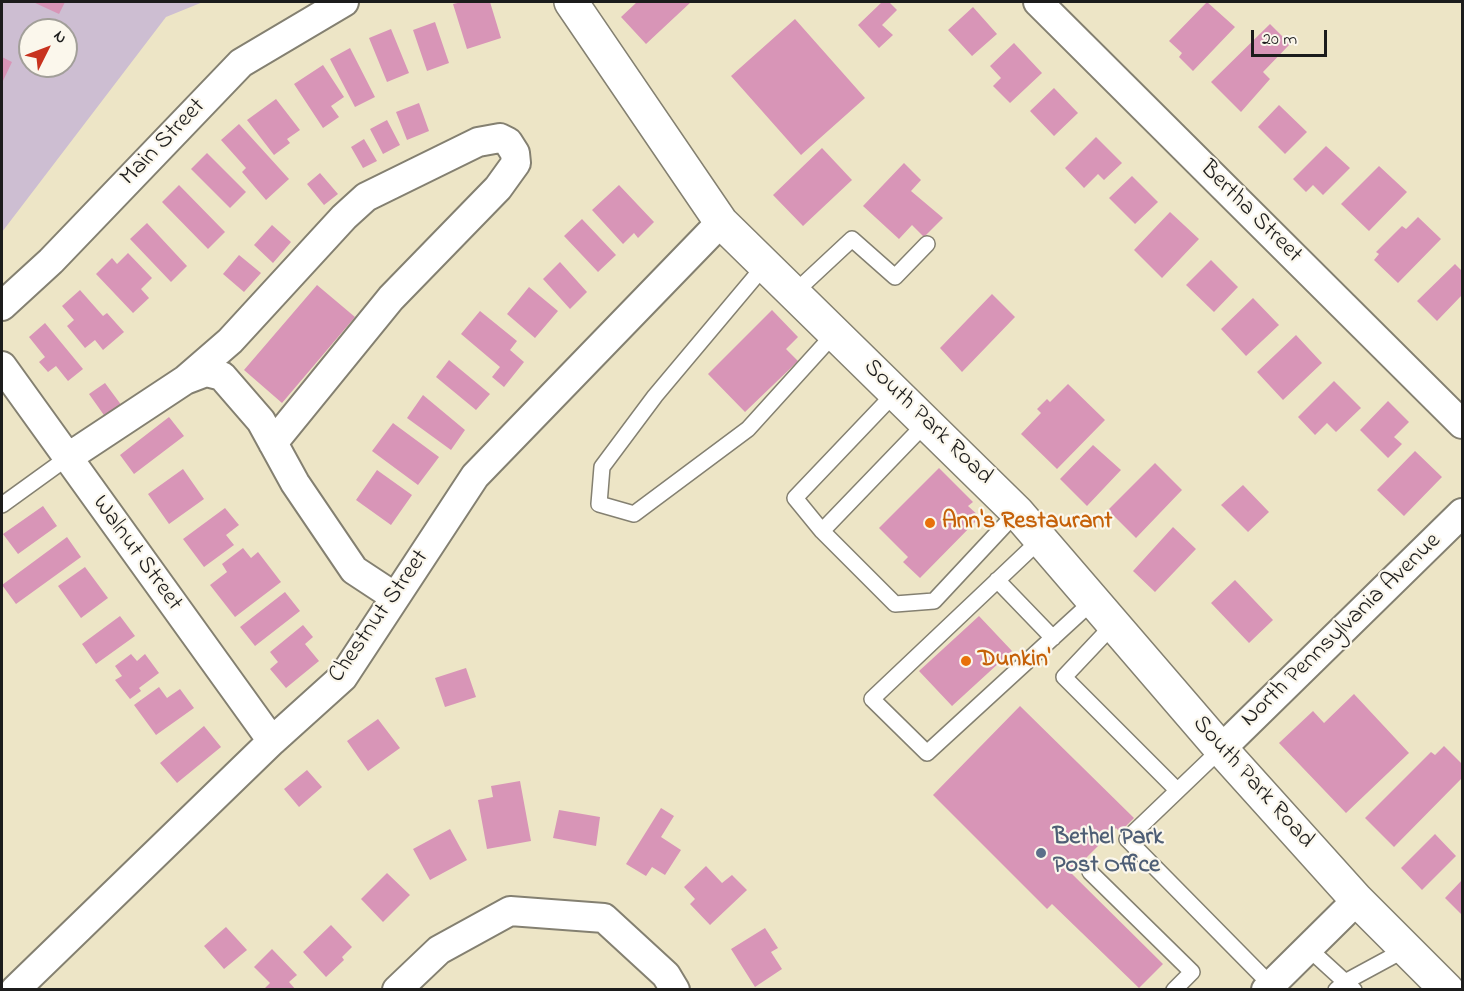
<!DOCTYPE html>
<html>
<head>
<meta charset="utf-8">
<style>
	body { margin:0 }
	#map { position:relative; width:1464px; height:991px; overflow:hidden; background:#ede5c6; font-family:"Indie Flower",sans-serif }
	canvas { display:block }
	.frame { position:absolute; inset:0; border:3px solid #1c1c1c; pointer-events:none }
	.north { position:absolute; left:18px; top:18px; width:60px; height:60px; box-sizing:border-box; background:#fbf7ec; border:2px solid #a29f99; border-radius:50%; rotate:48deg; font-size:16px; font-weight:700; line-height:24px; text-align:center; color:#1c1c1c }
	.north::after { content:''; display:block; margin:auto; width:21px; height:27px; background:#c8321e; clip-path:polygon(50% 0,100% 100%,50% 72%,0 100%) }
	.scale { position:absolute; left:1251px; top:30px; width:76px; height:27px; box-sizing:border-box; border:3px solid #1c1c1c; border-top:0; padding-left:8px; font-size:18px; line-height:21px; white-space:nowrap; color:#1c1c1c; -webkit-text-stroke:4px #fbf7ec; paint-order:stroke }
</style>
</head>
<body>
<div id="map">
<canvas width="1464" height="991"></canvas>
<div class="frame"></div>
<div class="north">N</div>
<div class="scale">20 m</div>
</div>
<script>
const ctx = document.querySelector('canvas').getContext('2d');
ctx.lineJoin = 'round';
function fill(path, color) { ctx.fillStyle = color; ctx.fill(path, 'evenodd'); }
const toPath = rows => new Path2D(rows.map(r => 'M' + r).join(''));
function strokePath(path, color, width, dash) { ctx.strokeStyle = color; ctx.lineWidth = width; ctx.lineCap = dash ? 'butt' : 'round'; ctx.setLineDash(dash || []); ctx.stroke(path); }
function label(font, color, halo, rows, align = 'center') {
  ctx.font = font + ' "Indie Flower",sans-serif'; ctx.lineWidth = 4.5; ctx.setLineDash([]); ctx.textBaseline = 'middle'; ctx.strokeStyle = halo; ctx.fillStyle = color; for (const [text, x, y, turn = 0] of rows) {
    ctx.save(); ctx.translate(x, y); ctx.rotate((+turn || 0) * Math.PI / 180); ctx.textAlign = isNaN(turn) ? turn : align; if (halo) ctx.strokeText(text, 0, 0); ctx.fillText(text, 0, 0); ctx.restore();
  }
}
const industrial = toPath([
	[2,2,203,2,166,17,2,232],
	[30,30,66,30,66,66,30,66]
]);
const building = toPath([
	[33,2,65,2,59,14],
	[462,2,490,2,501,38,467,49,453,4],
	[637,2,691,2,646,44,621,17],
	[882,2,889,2,897,10,882,25,893,35,879,48,858,25],
	[1207,2,1235,27,1193,71,1179,57,1182,53,1169,41],
	[973,7,997,34,972,56,948,30],
	[795,19,865,98,801,155,731,76],
	[435,22,449,63,427,71,413,30],
	[1270,24,1290,44,1263,72,1270,79,1241,112,1211,82],
	[391,29,409,73,387,82,369,38],
	[1014,43,1042,73,1010,103,993,86,1001,78,990,66],
	[350,48,375,97,355,107,330,59],
	[2,57,12,62,2,83],
	[323,65,344,97,331,106,339,117,323,128,294,84],
	[1054,88,1078,113,1054,136,1030,111],
	[276,99,300,130,287,139,290,143,274,155,247,120],
	[419,103,429,131,407,140,396,112],
	[1279,105,1307,132,1285,154,1258,127],
	[387,120,400,145,383,154,370,129],
	[239,124,289,179,266,200,242,172,246,168,221,140],
	[1096,137,1122,163,1104,180,1098,174,1084,188,1065,168],
	[364,139,377,161,363,168,351,147],
	[1326,146,1350,168,1323,195,1313,185,1306,192,1293,179],
	[822,148,852,180,803,226,773,195],
	[207,153,246,192,230,208,191,169],
	[904,163,921,180,911,191,943,218,924,237,912,225,899,239,863,206],
	[1379,166,1407,192,1369,231,1341,204],
	[320,173,338,194,324,205,307,184],
	[1132,176,1158,202,1135,224,1109,198],
	[179,185,225,232,208,249,162,202],
	[619,185,654,222,638,238,634,233,623,244,592,210],
	[1170,212,1199,239,1162,278,1134,250],
	[1418,217,1441,239,1398,283,1374,260,1379,254,1376,252,1402,226,1406,229],
	[582,219,616,255,598,272,564,236],
	[147,223,187,266,171,282,130,239],
	[272,225,291,242,273,263,254,245],
	[128,253,152,278,141,289,149,298,133,313,96,274,112,258,117,264],
	[239,255,261,273,244,292,223,274],
	[1211,260,1238,287,1214,312,1186,285],
	[560,262,587,292,570,309,543,279],
	[1455,264,1462,271,1462,295,1437,321,1417,301],
	[317,285,355,317,282,403,244,370],
	[529,287,558,311,535,338,507,314],
	[80,290,103,316,107,313,124,332,103,350,95,340,85,348,67,326,74,320,62,306],
	[992,294,1015,317,962,372,940,348],
	[1253,298,1279,325,1246,356,1221,329],
	[772,310,798,337,786,349,798,361,745,412,708,374],
	[480,311,517,341,510,350,524,362,504,387,492,377,500,367,461,334],
	[45,323,83,369,68,381,56,366,48,372,39,362,45,357,29,337],
	[1296,335,1322,363,1283,400,1257,372],
	[449,360,490,394,476,410,436,377],
	[1334,381,1361,408,1336,432,1327,423,1315,435,1298,417],
	[105,383,122,406,106,418,89,394],
	[1068,384,1105,420,1057,469,1021,434,1041,413,1037,409,1047,399,1050,402],
	[423,395,465,430,451,450,407,418],
	[1388,401,1409,422,1394,437,1402,444,1388,458,1360,430],
	[169,417,184,436,134,474,120,455],
	[393,423,439,457,418,485,372,451],
	[1093,445,1121,470,1087,506,1060,479],
	[1415,451,1442,477,1404,516,1377,490],
	[1155,463,1182,490,1136,538,1108,510],
	[939,468,973,502,968,506,980,517,920,578,903,562,908,557,879,528],
	[183,469,204,499,169,524,148,494],
	[377,470,412,495,391,525,356,500],
	[1243,485,1269,512,1248,532,1221,505],
	[43,506,57,526,18,554,3,534],
	[225,508,239,525,226,535,234,545,204,567,183,539],
	[1173,527,1196,549,1155,592,1133,571],
	[67,537,81,557,16,604,2,585],
	[243,548,251,558,258,552,281,582,235,617,210,585,227,572,222,564],
	[85,567,108,598,81,618,58,586],
	[1235,580,1273,620,1249,643,1211,603],
	[285,592,300,611,255,646,240,627],
	[120,616,135,636,96,664,82,644],
	[979,616,1012,651,952,706,919,671],
	[303,625,313,637,305,644,319,661,286,688,270,669,278,662,270,652],
	[131,654,137,661,145,654,159,673,139,688,141,691,130,699,115,680,122,676,115,666],
	[466,668,476,697,445,707,435,678],
	[159,687,167,698,180,689,194,708,156,735,134,705],
	[1354,694,1409,753,1346,813,1279,743,1313,711,1324,723],
	[1020,706,1134,818,1120,832,1116,828,1071,873,1163,964,1139,988,1052,904,1047,909,933,795],
	[378,719,400,748,368,771,347,741],
	[204,726,221,747,177,783,160,763],
	[1444,746,1462,764,1462,778,1394,847,1365,818,1431,752,1435,755],
	[307,770,322,787,299,807,284,789],
	[520,781,531,841,487,849,478,800,493,797,491,786],
	[661,808,674,816,661,837,681,850,665,875,652,867,646,876,626,864],
	[559,810,600,817,596,846,553,838],
	[450,829,467,860,430,880,413,849],
	[1435,834,1456,856,1422,890,1401,868],
	[706,866,722,883,732,875,747,890,710,925,690,904,695,899,684,887],
	[387,873,410,895,383,922,361,899],
	[1462,880,1462,915,1445,898],
	[331,925,352,947,342,957,344,960,326,977,303,952],
	[226,927,247,950,224,969,204,946],
	[765,928,778,948,771,952,782,969,755,987,731,949],
	[272,949,297,975,289,982,296,990,263,990,270,983,254,967]
]);
const lane = toPath([
	[765,265,655,396,602,467,599,504,634,514,748,429,835,333],
	[794,293,852,239,895,277,927,244],
	[896,392,795,498,822,531,895,604,934,601,1017,512],
	[2,505,67,458],
	[822,531,927,422],
	[1041,539,872,699,927,753,1094,600],
	[997,580,1053,638],
	[1114,624,1064,677,1177,790],
	[1221,749,1127,839,1271,985],
	[1090,872,1192,972,1174,990],
	[1308,948,1354,990],
	[1336,990,1345,982,1406,949]
]);
const street = toPath([
	[1038,2,1462,424],
	[2,306,51,261,241,63,344,2],
	[2,366,272,741],
	[185,380,230,341,344,217,366,197,478,142,500,138,508,142,515,153,516,163,498,188,391,298,273,443],
	[67,458,185,380,206,372,222,376,261,421,295,483,354,570,395,597],
	[1221,749,1462,513],
	[15,990,272,741,343,677,475,476,721,222],
	[397,990,439,950,510,911,604,918,666,975,675,990],
	[1266,990,1357,900]
]);
const secondary = toPath([
	[571,2,721,222,1017,512,1221,749,1357,900,1447,990]
]);
const markers = [
	[930,523,6,"#e8710a"],
	[966,661,6,"#e8710a"],
	[1041,853,6,"#5c6f8a"]
];
const streetNames = [
	["Main Street",164,143,-46],
	["Bertha Street",1250,213,45],
	["South Park Road",927,423,44],
	["Walnut Street",136,554,54],
	["Chestnut Street",380,617,-55],
	["North Pennsylvania Avenue",1342,631,-44],
	["South Park Road",1252,783,48]
];
const foodNames = [
	["Ann's Restaurant",942,523],
	["Dunkin'",978,661]
];
const serviceNames = [
	["Bethel Park",1053,839],
	["Post Office",1053,867]
];
fill(industrial, '#cdbed2');
fill(building, '#d895b7');
strokePath(lane, '#848071', 18);
strokePath(street, '#848071', 32);
strokePath(secondary, '#848071', 36);
strokePath(lane, '#fff', 15);
strokePath(street, '#fff', 28);
strokePath(secondary, '#fff', 33);
for (const [x, y, r, color] of markers) { const dot = new Path2D(); dot.arc(x, y, r, 0, 2 * Math.PI); ctx.fillStyle = color; ctx.fill(dot); strokePath(dot, '#fbf7ec', 2); }
label('24px', '#1c1c1c', '#fbf7ec', streetNames);
label('bold 24px', '#c56008', '#fbf7ec', foodNames, 'left');
label('bold 24px', '#4e5e75', '#fbf7ec', serviceNames, 'left');
</script>
</body>
</html>
